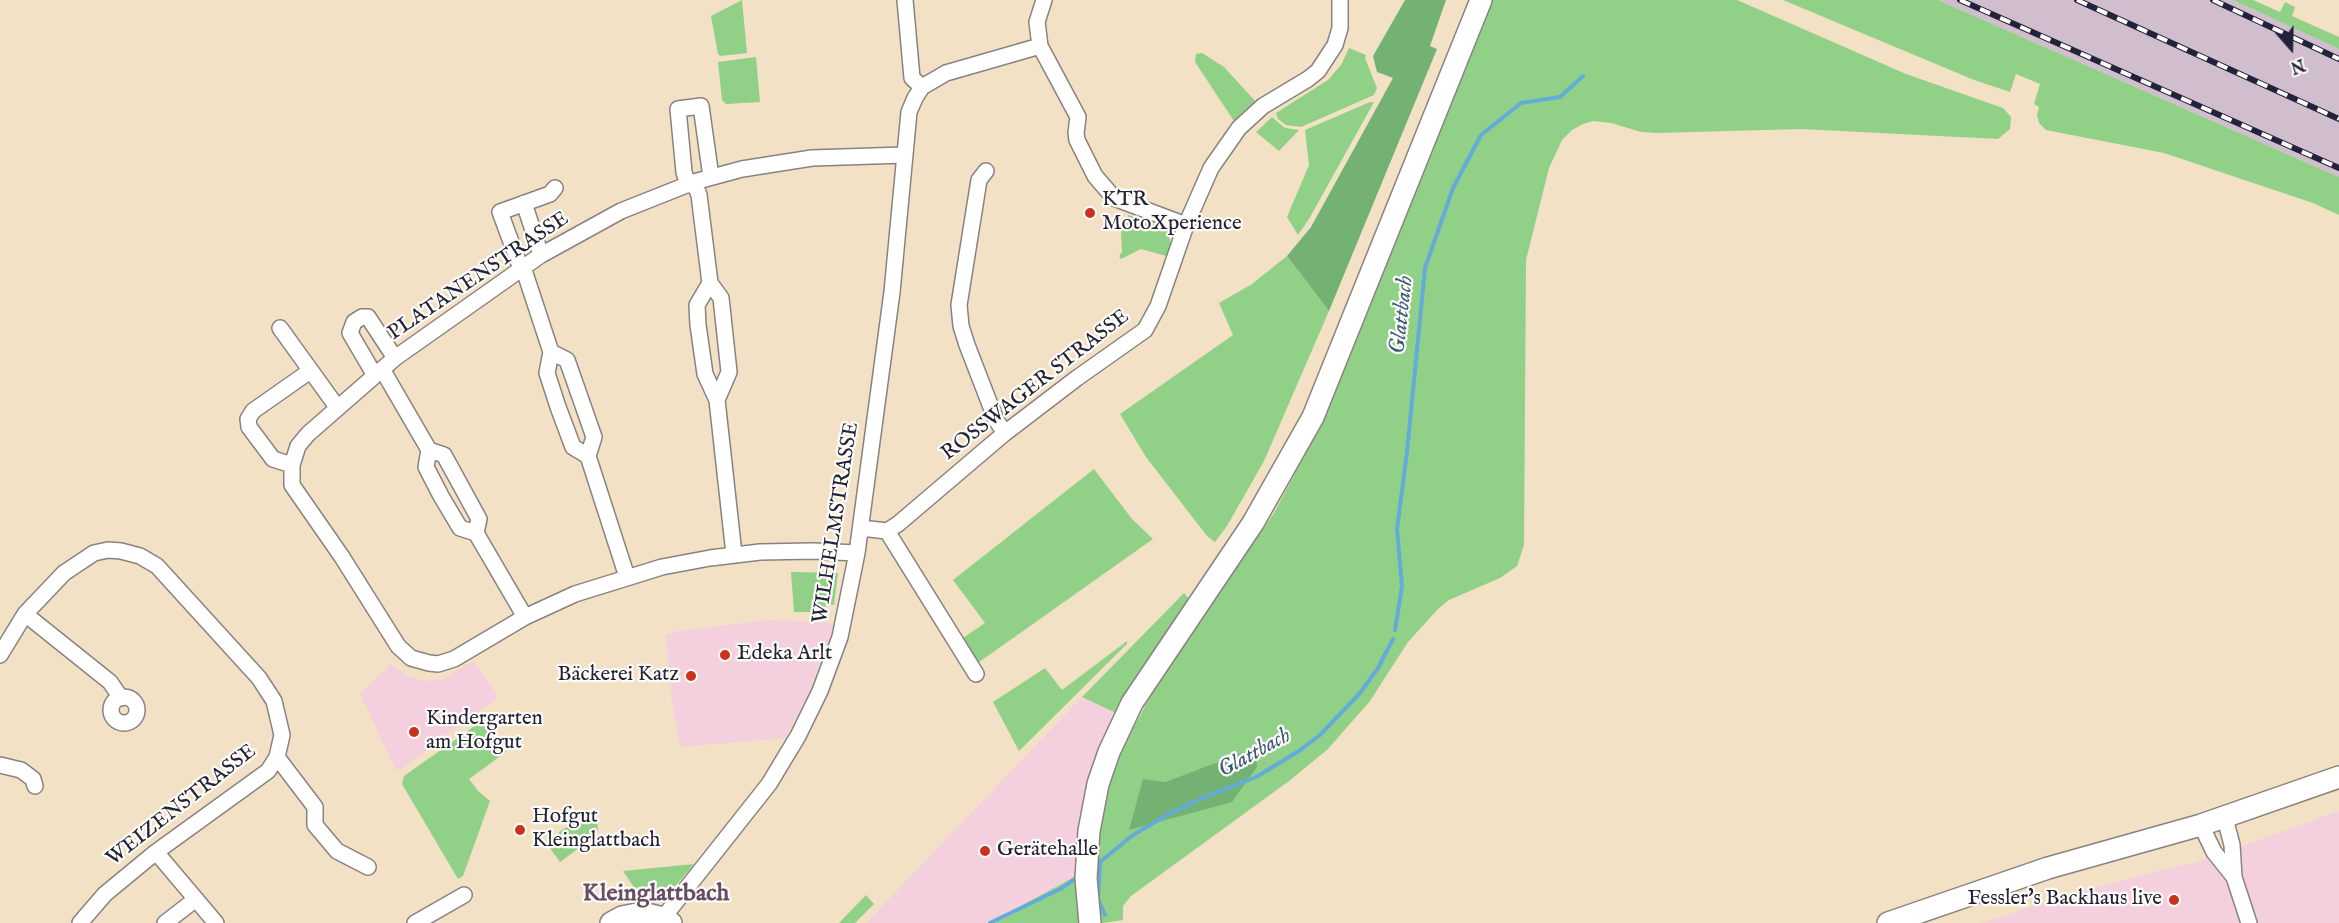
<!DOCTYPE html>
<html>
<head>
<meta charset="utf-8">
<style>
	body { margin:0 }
	#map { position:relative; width:2339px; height:923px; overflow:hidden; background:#f2e1c4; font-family:"IM FELL English",serif }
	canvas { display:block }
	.north { position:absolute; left:2261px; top:18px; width:60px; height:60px; -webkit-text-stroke:4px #fdfcf7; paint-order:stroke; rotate:160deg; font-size:16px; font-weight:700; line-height:24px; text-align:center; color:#22223b }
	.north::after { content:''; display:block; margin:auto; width:21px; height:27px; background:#22223b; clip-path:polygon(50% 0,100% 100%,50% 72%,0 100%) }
</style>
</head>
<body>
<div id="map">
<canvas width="2339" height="923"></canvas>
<div class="north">N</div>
</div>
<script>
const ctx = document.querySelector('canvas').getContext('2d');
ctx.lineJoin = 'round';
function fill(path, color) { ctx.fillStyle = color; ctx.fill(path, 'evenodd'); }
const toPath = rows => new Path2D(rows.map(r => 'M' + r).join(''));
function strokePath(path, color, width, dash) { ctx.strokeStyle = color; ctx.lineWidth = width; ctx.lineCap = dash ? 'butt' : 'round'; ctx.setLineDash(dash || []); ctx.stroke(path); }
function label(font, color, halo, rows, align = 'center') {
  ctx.font = font + ' "IM FELL English",serif'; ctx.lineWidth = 4.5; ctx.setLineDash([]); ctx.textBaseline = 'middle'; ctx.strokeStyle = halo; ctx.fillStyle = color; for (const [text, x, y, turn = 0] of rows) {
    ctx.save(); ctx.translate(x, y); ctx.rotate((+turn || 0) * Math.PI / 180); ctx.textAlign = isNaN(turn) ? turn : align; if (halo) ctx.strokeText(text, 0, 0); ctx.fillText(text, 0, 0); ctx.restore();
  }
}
const built = toPath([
	[768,620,826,622,834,625,806,698,785,738,680,747,672,702,666,635,678,631],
	[474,661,497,694,496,699,401,769,396,770,360,694,391,664,408,676,423,681,443,679],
	[1082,697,1116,713,1078,875,987,923,866,923],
	[2339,811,2339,923,1981,923,2074,893,2186,864,2192,864]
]);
const industrial = toPath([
	[1938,0,2233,0,2339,49,2339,177]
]);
const green = toPath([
	[742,0,747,53,720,56,718,54,711,16],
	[1488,0,1737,0,1906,74,2003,108,2011,117,2010,129,1998,139,1802,129,1657,133,1641,132,1611,123,1593,121,1583,124,1572,130,1562,140,1549,168,1526,260,1524,545,1517,566,1500,578,1449,600,1438,609,1408,642,1370,701,1328,749,1289,781,1131,896,1123,906,1123,920,1103,923,995,923,1017,912,1015,909,1078,875,1097,892,1097,860,1102,810,1114,764,1159,680,1274,513,1321,424],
	[1254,749,1129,830,1165,782],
	[1783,0,1938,0,2339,177,2339,215,2313,203,2164,153,2046,130,2039,123,2037,115,2039,107,2034,104,2040,84,2016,74,2010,92,1974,80],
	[2233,0,2253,0,2280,12,2285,2,2295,7,2292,16,2339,37,2339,49],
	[1349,48,1366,55,1365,58,1377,88,1374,95,1301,127,1286,125,1278,119,1276,113,1328,80,1341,65],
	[1202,53,1224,67,1256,102,1234,121,1195,62,1196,54],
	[756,57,760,102,726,104,722,100,718,62],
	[1370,102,1374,102,1309,219,1298,235,1287,217,1309,165,1305,130],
	[1272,117,1285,128,1299,130,1279,151,1256,132],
	[1128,215,1167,228,1171,244,1166,256,1141,249,1121,259,1119,256,1122,252,1121,232],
	[1287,256,1329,311,1264,461,1227,526,1215,542,1207,536,1146,457,1120,414,1233,335,1219,303,1252,284],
	[1094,469,1132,519,1153,539,975,665,960,640,985,623,953,580],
	[791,572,838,573,834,605,826,604,824,612,794,612],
	[1184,593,1192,602,1116,713,1082,697],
	[1127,641,1127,644,1019,751,993,702,1045,668,1062,690],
	[483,720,506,752,469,779,478,791,490,801,463,876,458,879,402,784,404,776],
	[584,817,592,817,597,822,598,829,594,837,560,862,547,844,562,830],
	[694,864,662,902,652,904,644,902,623,871],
	[866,895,874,904,855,923,839,923]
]);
const forest = toPath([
	[1405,0,1446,0,1430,46,1437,49,1329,311,1287,256,1311,227,1393,78,1377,72,1373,56],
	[1255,748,1257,767,1232,802,1129,830,1143,779,1165,782]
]);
const stream = toPath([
	[1395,630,1402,586,1397,529,1407,452,1425,268,1453,188,1481,135,1521,103,1560,97,1583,76],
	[1100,863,1098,899,1105,915],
	[1095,866,1133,835,1167,815,1200,799,1256,777,1299,751,1320,735,1360,693,1378,668,1393,639],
	[990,923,1062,888,1079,876]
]);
const street = toPath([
	[905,0,912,78,922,87],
	[1044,0,1037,22,1040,46,1078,117,1076,133,1077,140,1095,176,1114,198,1186,225],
	[986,171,979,180,959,305,961,326,967,345,996,420,1005,433],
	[694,182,699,195,710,283,697,305,698,325,705,374,717,400],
	[688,185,684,172,678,109,701,106,711,177],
	[524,203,541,255],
	[523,267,551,352,547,373,558,407,573,447,588,456],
	[521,269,500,212,550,194,555,188],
	[710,283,721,298,729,372,717,400,734,554],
	[280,328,337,407],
	[551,352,567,360,594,437,588,456,627,577],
	[382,369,429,450,426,467,441,496,460,528,476,533],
	[374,374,350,333,354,322,362,317,368,317,395,358],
	[429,450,444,455,479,519,476,533,525,617],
	[292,465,273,459,249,427,248,419,253,411,310,371],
	[861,528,887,531,898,524,1005,433,1077,378,1145,330,1158,306,1186,225,1211,168,1239,128,1263,106,1308,79,1318,71,1335,45,1340,28,1340,0],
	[887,531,976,674],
	[857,553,813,551,760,552,710,558,662,567,575,594,525,617,454,659,438,664,429,663,411,658,398,646,342,557,292,485,292,465,298,446,308,434,395,358,541,255,621,211,694,182,742,169,812,158,904,155],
	[25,614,110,682,121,698],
	[0,655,25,614,64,573,94,553,108,550,121,551,140,556,157,566,259,678,274,701,282,735,277,757,268,771,156,852,105,894,80,923],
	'111 710a13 13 0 1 1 26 0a13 13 0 1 1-26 0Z',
	[277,757,315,807,315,825,337,851,368,867],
	[0,765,21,770,33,779,35,786],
	[2225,818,2232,845,2234,877,2249,923],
	[2201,825,2214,852,2234,877],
	[156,852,216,923],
	[663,918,769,784,798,736,820,691,840,637,857,553,892,292,909,112,915,98,922,87,946,73,1040,46],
	[165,923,196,899],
	[415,923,464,895]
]);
const secondary = toPath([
	[611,923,622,917,642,913,663,918,671,923],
	[1090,923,1086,878,1089,831,1098,784,1109,752,1132,703,1253,523,1313,417,1481,0],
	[1888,923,2048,868,2201,825,2339,777]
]);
const rail = toPath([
	[1960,0,2339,168],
	[2077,0,2339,119],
	[2213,0,2339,59]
]);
const markers = [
	[1090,213,6,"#c8321e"],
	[725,655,6,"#c8321e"],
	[691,676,6,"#c8321e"],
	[414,732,6,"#c8321e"],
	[520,830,6,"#c8321e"],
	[985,851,6,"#c8321e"],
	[2174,900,6,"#c8321e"]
];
const poiNames = [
	["KTR",1102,201],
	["MotoXperience",1102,225],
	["Edeka Arlt",737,655],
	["Bäckerei Katz",679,676,"right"],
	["Kindergarten",426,720],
	["am Hofgut",426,744],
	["Hofgut",532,818],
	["Kleinglattbach",532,842],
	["Gerätehalle",997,851],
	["Fessler's Backhaus live",2162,900,"right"]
];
const streetNames = [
	["PLATANENSTRASSE",479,277,-34],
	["ROSSWAGER STRASSE",1036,386,-38],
	["WILHELMSTRASSE",837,523,-81],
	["WEIZENSTRASSE",182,806,-38]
];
const waterNames = [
	["Glattbach",1403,315,-84],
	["Glattbach",1255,754,-29]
];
const quarterNames = [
	["Kleinglattbach",656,895]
];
fill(built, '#f4cfdd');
fill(industrial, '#d0bdcd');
fill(green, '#91d087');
fill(forest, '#74b274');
strokePath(stream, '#64abda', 4);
strokePath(street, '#8a8280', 18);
strokePath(secondary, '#8a8280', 24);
strokePath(street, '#fff', 15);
strokePath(secondary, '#fff', 21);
strokePath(rail, '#22223b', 6);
strokePath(rail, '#fdfcf7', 4, [11]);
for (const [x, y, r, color] of markers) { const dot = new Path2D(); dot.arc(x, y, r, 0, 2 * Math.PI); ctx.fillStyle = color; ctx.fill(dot); strokePath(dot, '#fdfcf7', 2); }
label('21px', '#22223b', '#fdfcf7', poiNames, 'left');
label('21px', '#22223b', '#fdfcf7', streetNames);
label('italic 22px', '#3c597b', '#fdfcf7', waterNames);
label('bold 24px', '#674c66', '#fdfcf7', quarterNames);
</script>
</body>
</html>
